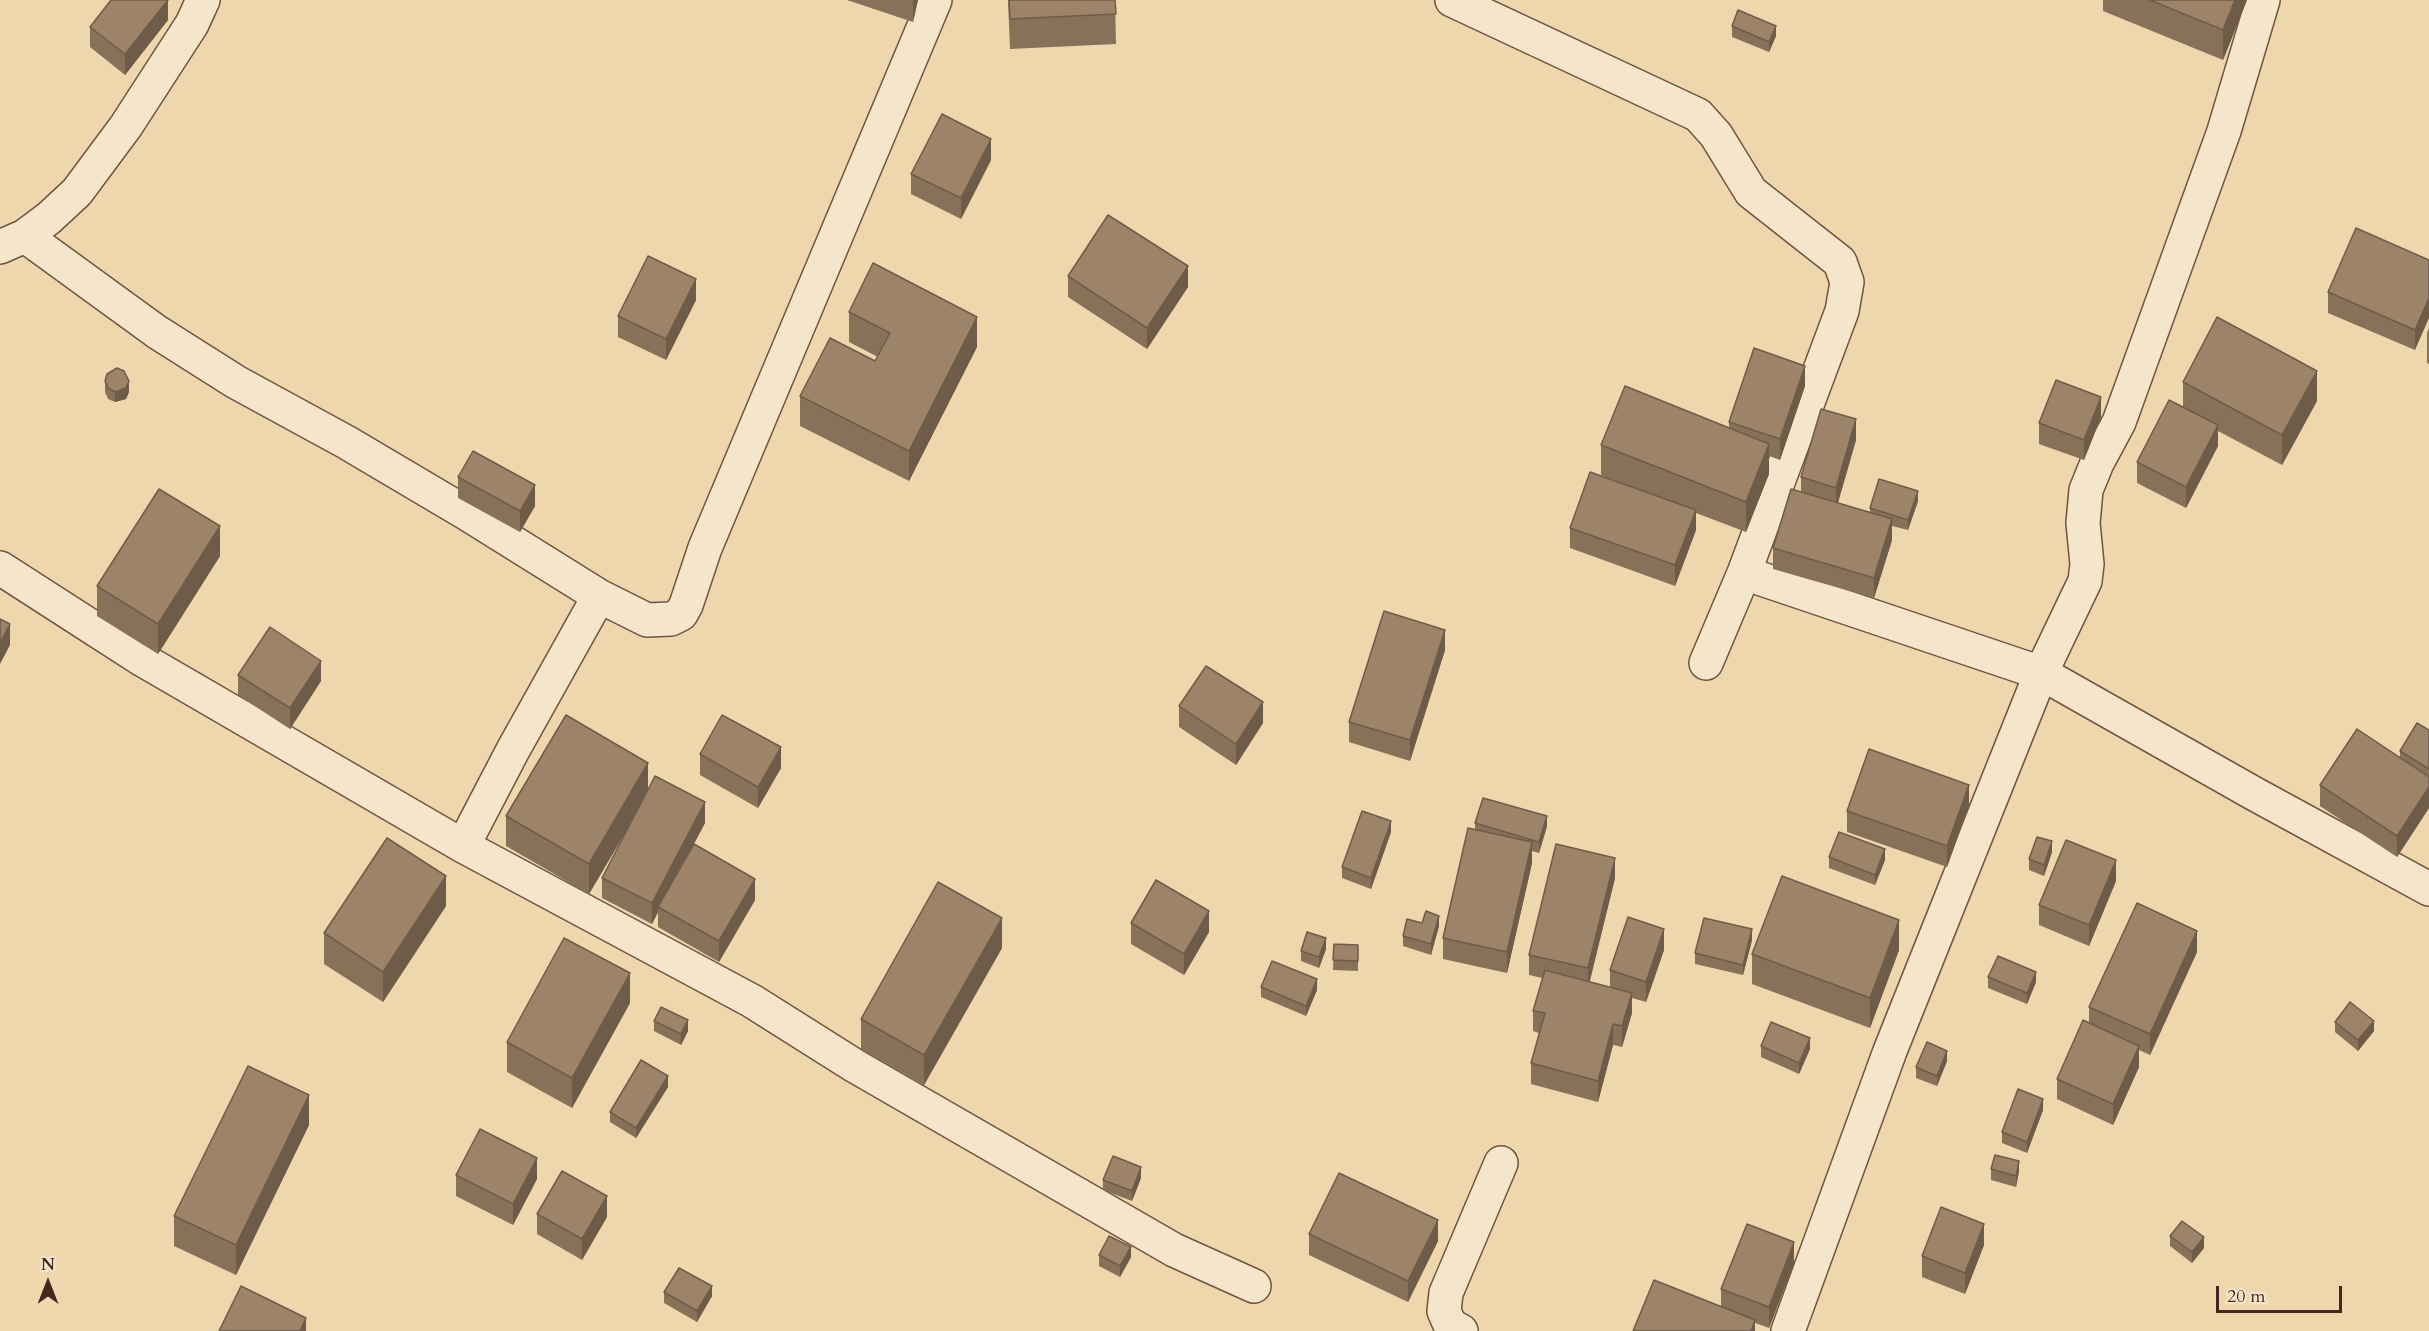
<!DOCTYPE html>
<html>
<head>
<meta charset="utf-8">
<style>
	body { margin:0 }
	#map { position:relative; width:2429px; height:1331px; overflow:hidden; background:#efd7ad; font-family:Cardo,serif }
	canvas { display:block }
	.north { position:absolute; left:18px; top:1253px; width:60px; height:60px; -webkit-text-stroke:4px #f5e5ca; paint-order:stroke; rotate:0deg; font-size:16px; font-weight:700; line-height:24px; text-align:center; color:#44281d }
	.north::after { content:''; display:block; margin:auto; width:21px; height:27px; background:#44281d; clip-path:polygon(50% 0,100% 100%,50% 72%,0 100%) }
	.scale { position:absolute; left:2216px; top:1286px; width:126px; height:27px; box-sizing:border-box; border:3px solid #44281d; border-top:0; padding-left:8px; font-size:18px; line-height:21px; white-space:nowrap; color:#44281d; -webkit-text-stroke:4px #f5e5ca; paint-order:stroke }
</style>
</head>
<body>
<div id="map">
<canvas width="2429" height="1331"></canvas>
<div class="north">N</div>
<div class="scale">20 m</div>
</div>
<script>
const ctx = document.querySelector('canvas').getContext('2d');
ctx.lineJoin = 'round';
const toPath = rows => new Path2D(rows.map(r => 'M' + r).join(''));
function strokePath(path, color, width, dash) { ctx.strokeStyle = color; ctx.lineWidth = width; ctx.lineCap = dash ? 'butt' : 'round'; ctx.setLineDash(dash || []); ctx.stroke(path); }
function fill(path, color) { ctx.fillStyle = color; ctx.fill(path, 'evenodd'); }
const street = toPath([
	[1452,0,1698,115,1716,135,1751,192,1840,262,1847,282,1842,311,1744,573,2041,673,2253,793,2429,889],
	[25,236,157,332,236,382,346,442,466,513,599,596,647,620,671,619,681,614,686,605,705,548,935,0],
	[0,247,25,236,49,218,77,192,126,126,192,24,203,0],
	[0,568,143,660,463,846,752,1001,855,1066,1174,1250,1254,1286],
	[1706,663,1744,573],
	[463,846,513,750,599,596],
	[1461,1331,1450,1325,1444,1311,1446,1293,1501,1163],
	[1788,1331,1890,1051,2041,673,2085,581,2087,564,2083,523,2086,490,2097,463,2119,422,2224,131,2263,0]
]);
const wall = toPath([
	[847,0,918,0,913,22],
	[1008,0,1115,0,1116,44,1010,49],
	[2103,0,2247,0,2223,60,2103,11],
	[168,20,125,75,90,47,90,27],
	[1732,26,1776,36,1769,52,1732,37],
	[991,160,961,219,911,194,911,174],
	[2429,260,2415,350,2328,313,2328,292],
	[1068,276,1188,287,1147,349,1068,297],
	[696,300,666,360,618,337,618,316],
	[849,312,977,347,909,481,800,426,800,396,875,361,878,357,849,342],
	[2429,328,2429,364,2427,363,2427,333],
	[105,381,129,392,126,399,115,402,108,399,105,392],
	[2183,382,2317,401,2282,465,2218,431,2218,446,2186,508,2137,483,2137,462,2183,407],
	[1805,386,1780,460,1769,456,1769,474,1746,532,1696,513,1696,530,1675,586,1570,548,1570,528,1617,481,1601,475,1601,445,1729,428,1729,422],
	[2101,417,2084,460,2039,444,2039,423],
	[1856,440,1838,503,1870,512,1870,508,1918,501,1908,530,1892,526,1892,540,1874,598,1773,569,1773,548,1801,492,1801,477],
	[458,477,535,506,520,532,458,498],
	[220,556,158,654,97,616,97,586],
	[1445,650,1410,761,1349,742,1349,722],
	[238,675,321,681,290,729,238,695],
	[1179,706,1263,723,1236,765,1179,727],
	[2429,730,2429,808,2397,857,2320,806,2320,785,2400,757,2400,751],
	[700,754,781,768,758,808,700,775],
	[648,788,705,823,692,847,755,900,719,962,658,927,658,912,652,924,602,898,602,878,626,832,589,894,506,846,506,816],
	[1969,806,1947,867,1847,832,1847,811],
	[1475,823,1547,826,1539,853,1532,851,1532,863,1507,973,1443,959,1443,938,1475,829],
	[1391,832,1371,889,1342,878,1342,867],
	[2052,852,2044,876,2029,870,2029,859],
	[1829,857,1885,860,1875,885,1829,868],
	[1615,878,1589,982,1610,987,1610,970,1664,950,1646,1002,1632,998,1632,1013,1622,1047,1613,1045,1598,1102,1531,1084,1531,1063,1539,1033,1533,1031,1533,1011,1542,978,1529,975,1529,955],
	[2116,881,2089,946,2039,925,2039,905],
	[446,906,383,1002,324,964,324,933],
	[1131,923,1209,932,1184,975,1131,944],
	[1422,923,1439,926,1431,955,1403,946,1403,936],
	[1752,940,1743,975,1695,964,1695,953],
	[1334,944,1358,945,1358,971,1333,970],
	[1002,948,924,1085,861,1049,861,1019],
	[1326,949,1319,968,1301,961,1301,951],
	[1899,950,1870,1028,1752,984,1752,954],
	[2197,952,2150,1055,2139,1050,2139,1067,2113,1125,2057,1099,2057,1079,2089,1023,2089,1007],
	[1988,977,2036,982,2027,1004,1988,988],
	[1261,987,1317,990,1306,1016,1261,997],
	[630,1003,572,1108,507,1072,507,1042],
	[654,1021,688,1031,681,1045,654,1031],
	[2335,1022,2374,1031,2358,1051,2335,1032],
	[1761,1046,1810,1049,1799,1074,1761,1057],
	[1947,1061,1937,1086,1916,1078,1916,1067],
	[668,1087,636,1138,610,1122,610,1112],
	[2043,1110,2027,1153,2002,1143,2002,1132],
	[309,1125,236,1275,174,1246,174,1216],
	[1991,1169,2019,1171,2016,1187,1991,1180],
	[456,1175,537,1179,513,1225,456,1196],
	[1141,1178,1132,1201,1103,1190,1103,1180],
	[537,1214,607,1217,582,1260,537,1234],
	[1309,1234,1438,1241,1408,1302,1309,1255],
	[2170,1236,2204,1248,2192,1263,2170,1246],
	[1984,1245,1965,1294,1922,1277,1922,1256],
	[1099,1255,1131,1257,1120,1277,1099,1266],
	[1794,1263,1769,1328,1755,1323,1755,1331,1721,1307,1721,1289],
	[664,1292,712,1296,697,1322,664,1303]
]);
const shadedWall = toPath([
	[168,0,168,20,125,75,125,54],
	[913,0,918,0,913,22],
	[2235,0,2247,0,2223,60,2223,30],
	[1776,26,1776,36,1769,52,1769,42],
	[991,139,991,160,961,219,961,198],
	[1188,266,1188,287,1147,349,1147,328],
	[696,279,696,300,666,360,666,339],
	[2429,298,2429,318,2415,350,2415,330],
	[977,317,977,347,909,481,909,451],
	[1805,366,1805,386,1780,460,1780,439],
	[2317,371,2317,401,2282,465,2282,435],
	[129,381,129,392,126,399,115,402,115,392],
	[2101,397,2101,417,2084,460,2084,440],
	[1856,419,1856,440,1836,509,1836,488],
	[2218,425,2218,446,2186,508,2186,487],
	[1769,444,1769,474,1746,532,1746,502],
	[535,485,535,506,520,532,520,511],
	[1918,491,1918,501,1908,530,1908,520],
	[1696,510,1696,530,1675,586,1675,565],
	[1892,519,1892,540,1874,598,1874,578],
	[220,526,220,556,158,654,158,624],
	[10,624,10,645,0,664,0,643],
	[1445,630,1445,650,1410,761,1410,740],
	[321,661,321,681,290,729,290,708],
	[1263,702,1263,723,1236,765,1236,744],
	[781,747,781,768,758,808,758,787],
	[648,763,648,793,589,894,589,864],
	[1969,785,1969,806,1947,867,1947,846],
	[2429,787,2429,808,2397,857,2397,836],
	[705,802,705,823,660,908,658,907,658,912,652,924,652,903],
	[1547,816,1547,826,1539,853,1539,842],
	[1391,821,1391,832,1371,889,1371,878],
	[2052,841,2052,852,2044,876,2044,865],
	[1532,842,1532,863,1507,973,1507,952],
	[1885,849,1885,860,1875,885,1875,875],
	[1615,858,1615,878,1588,989,1588,968],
	[2116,860,2116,881,2089,946,2089,925],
	[446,876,446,906,383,1002,383,972],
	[755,879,755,900,719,962,719,941],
	[1209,911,1209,932,1184,975,1184,954],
	[1439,916,1439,926,1431,955,1431,944],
	[1002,918,1002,948,924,1085,924,1055],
	[1899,920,1899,950,1870,1028,1870,998],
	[1664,929,1664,950,1646,1002,1646,982],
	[1752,929,1752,940,1743,975,1743,965],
	[2197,931,2197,952,2150,1055,2150,1034],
	[1326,938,1326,949,1319,968,1319,957],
	[2036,972,2036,982,2027,1004,2027,993],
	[630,973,630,1003,572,1108,572,1078],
	[1317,979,1317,990,1306,1016,1306,1006],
	[1632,993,1632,1013,1622,1047,1622,1026],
	[688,1020,688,1031,681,1045,681,1034],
	[2374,1021,2374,1031,2358,1051,2358,1040],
	[1613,1024,1613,1045,1598,1102,1598,1081],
	[1810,1038,1810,1049,1799,1074,1799,1063],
	[2139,1046,2139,1067,2113,1125,2113,1104],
	[1947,1051,1947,1061,1937,1086,1937,1076],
	[668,1076,668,1087,636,1138,636,1128],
	[309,1095,309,1125,236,1275,236,1245],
	[2043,1099,2043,1110,2027,1153,2027,1142],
	[537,1158,537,1179,513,1225,513,1204],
	[2019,1161,2019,1171,2016,1187,2016,1176],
	[1141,1167,1141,1178,1132,1201,1132,1191],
	[607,1196,607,1217,582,1260,582,1239],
	[1438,1220,1438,1241,1408,1302,1408,1281],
	[1984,1224,1984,1245,1965,1294,1965,1273],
	[2204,1237,2204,1248,2192,1263,2192,1252],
	[1794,1242,1794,1263,1769,1328,1769,1307],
	[1131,1247,1131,1257,1120,1277,1120,1266],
	[712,1286,712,1296,697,1322,697,1311],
	[306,1318,306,1331,300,1331],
	[1755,1320,1755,1331,1751,1331]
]);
const building = toPath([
	[111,0,168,0,125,54,90,27,111,0],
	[1009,0,1115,0,1116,14,1010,19,1009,0],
	[2150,0,2235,0,2223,30,2150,0],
	[1738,10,1776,26,1769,42,1732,26,1738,10],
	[942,114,991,139,961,198,911,174,942,114],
	[1108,215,1188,266,1147,328,1068,276,1108,215],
	[2356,228,2429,260,2429,298,2415,330,2328,292,2356,228],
	[648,256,696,279,666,339,618,316,648,256],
	[873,263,977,317,909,451,800,396,830,338,875,361,890,333,849,312,873,263],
	[2217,317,2317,371,2282,435,2183,382,2217,317],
	[1754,348,1805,366,1780,439,1729,422,1754,348],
	[117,368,124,371,129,381,126,388,115,392,108,388,105,381,107,374,117,368],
	[2056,380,2101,397,2084,440,2039,423,2056,380],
	[1625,386,1769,444,1746,502,1601,445,1625,386],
	[2169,400,2218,425,2186,487,2137,462,2169,400],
	[1821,409,1856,419,1836,488,1801,477,1821,409],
	[473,451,535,485,520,511,458,477,473,451],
	[1590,472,1696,510,1675,565,1570,528,1590,472],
	[1879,479,1918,491,1908,520,1870,508,1879,479],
	[159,489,220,526,158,624,97,586,159,489],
	[1791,489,1892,519,1874,578,1773,548,1791,489],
	[1384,611,1445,630,1410,740,1349,722,1384,611],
	[0,619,10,624,0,643,0,619],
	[270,627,321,661,290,708,238,675,270,627],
	[1206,666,1263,702,1236,744,1179,706,1206,666],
	[566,715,648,763,589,864,506,816,566,715],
	[722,715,781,747,758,787,700,754,722,715],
	[2417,723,2429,730,2429,769,2400,751,2417,723],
	[2357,729,2429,777,2429,787,2397,836,2320,785,2357,729],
	[1869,749,1969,785,1947,846,1847,811,1869,749],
	[655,776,705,802,652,903,602,878,655,776],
	[1483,798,1547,816,1539,842,1475,823,1483,798],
	[1362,811,1391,821,1371,878,1342,867,1362,811],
	[1468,828,1532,842,1507,952,1443,938,1468,828],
	[1839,832,1885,849,1875,875,1829,857,1839,832],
	[2037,837,2052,841,2044,865,2029,859,2037,837],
	[387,838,446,876,383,972,324,933,387,838],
	[2066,840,2116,860,2089,925,2039,905,2066,840],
	[694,844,755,879,719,941,658,907,694,844],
	[1556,844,1615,858,1588,968,1529,955,1556,844],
	[1782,876,1899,920,1870,998,1752,954,1782,876],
	[1156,880,1209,911,1184,954,1131,923,1156,880],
	[938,882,1002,918,924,1055,861,1019,938,882],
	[2137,903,2197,931,2150,1034,2089,1007,2137,903],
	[1426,911,1439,916,1431,944,1403,936,1407,919,1422,923,1426,911],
	[1628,917,1664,929,1646,982,1610,970,1628,917],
	[1704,918,1752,929,1743,965,1695,953,1704,918],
	[1307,932,1326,938,1319,957,1301,951,1307,932],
	[564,938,630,973,572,1078,507,1042,564,938],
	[1334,944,1358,945,1358,961,1333,960,1334,944],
	[1998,956,2036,972,2027,993,1988,977,1998,956],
	[1272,961,1317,979,1306,1006,1261,987,1272,961],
	[1545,970,1632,993,1622,1026,1613,1024,1598,1081,1531,1063,1545,1013,1533,1011,1545,970],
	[2350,1002,2374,1021,2358,1040,2335,1022,2350,1002],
	[661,1007,688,1020,681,1034,654,1021,661,1007],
	[2083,1020,2139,1046,2113,1104,2057,1079,2083,1020],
	[1771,1022,1810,1038,1799,1063,1761,1046,1771,1022],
	[1927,1042,1947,1051,1937,1076,1916,1067,1927,1042],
	[641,1060,668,1076,636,1128,610,1112,641,1060],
	[248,1066,309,1095,236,1245,174,1216,248,1066],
	[2018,1089,2043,1099,2027,1142,2002,1132,2018,1089],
	[480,1129,537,1158,513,1204,456,1175,480,1129],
	[1995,1155,2019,1161,2016,1176,1991,1169,1995,1155],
	[1113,1156,1141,1167,1132,1191,1103,1180,1113,1156],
	[562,1171,607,1196,582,1239,537,1214,562,1171],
	[1339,1173,1438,1220,1408,1281,1309,1234,1339,1173],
	[1941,1207,1984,1224,1965,1273,1922,1256,1941,1207],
	[2182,1221,2204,1237,2192,1252,2170,1236,2182,1221],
	[1747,1224,1794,1242,1769,1307,1721,1289,1747,1224],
	[1109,1236,1131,1247,1120,1266,1099,1255,1109,1236],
	[679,1268,712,1286,697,1311,664,1292,679,1268],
	[1654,1280,1755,1320,1751,1331,1633,1331,1654,1280],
	[241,1286,306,1318,300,1331,219,1331,241,1286]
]);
strokePath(street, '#6f5441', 36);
strokePath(street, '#f5e5ca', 33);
fill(wall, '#877159');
fill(shadedWall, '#6e5c49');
fill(building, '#9d8368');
strokePath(building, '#6e5c49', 1.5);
</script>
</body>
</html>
